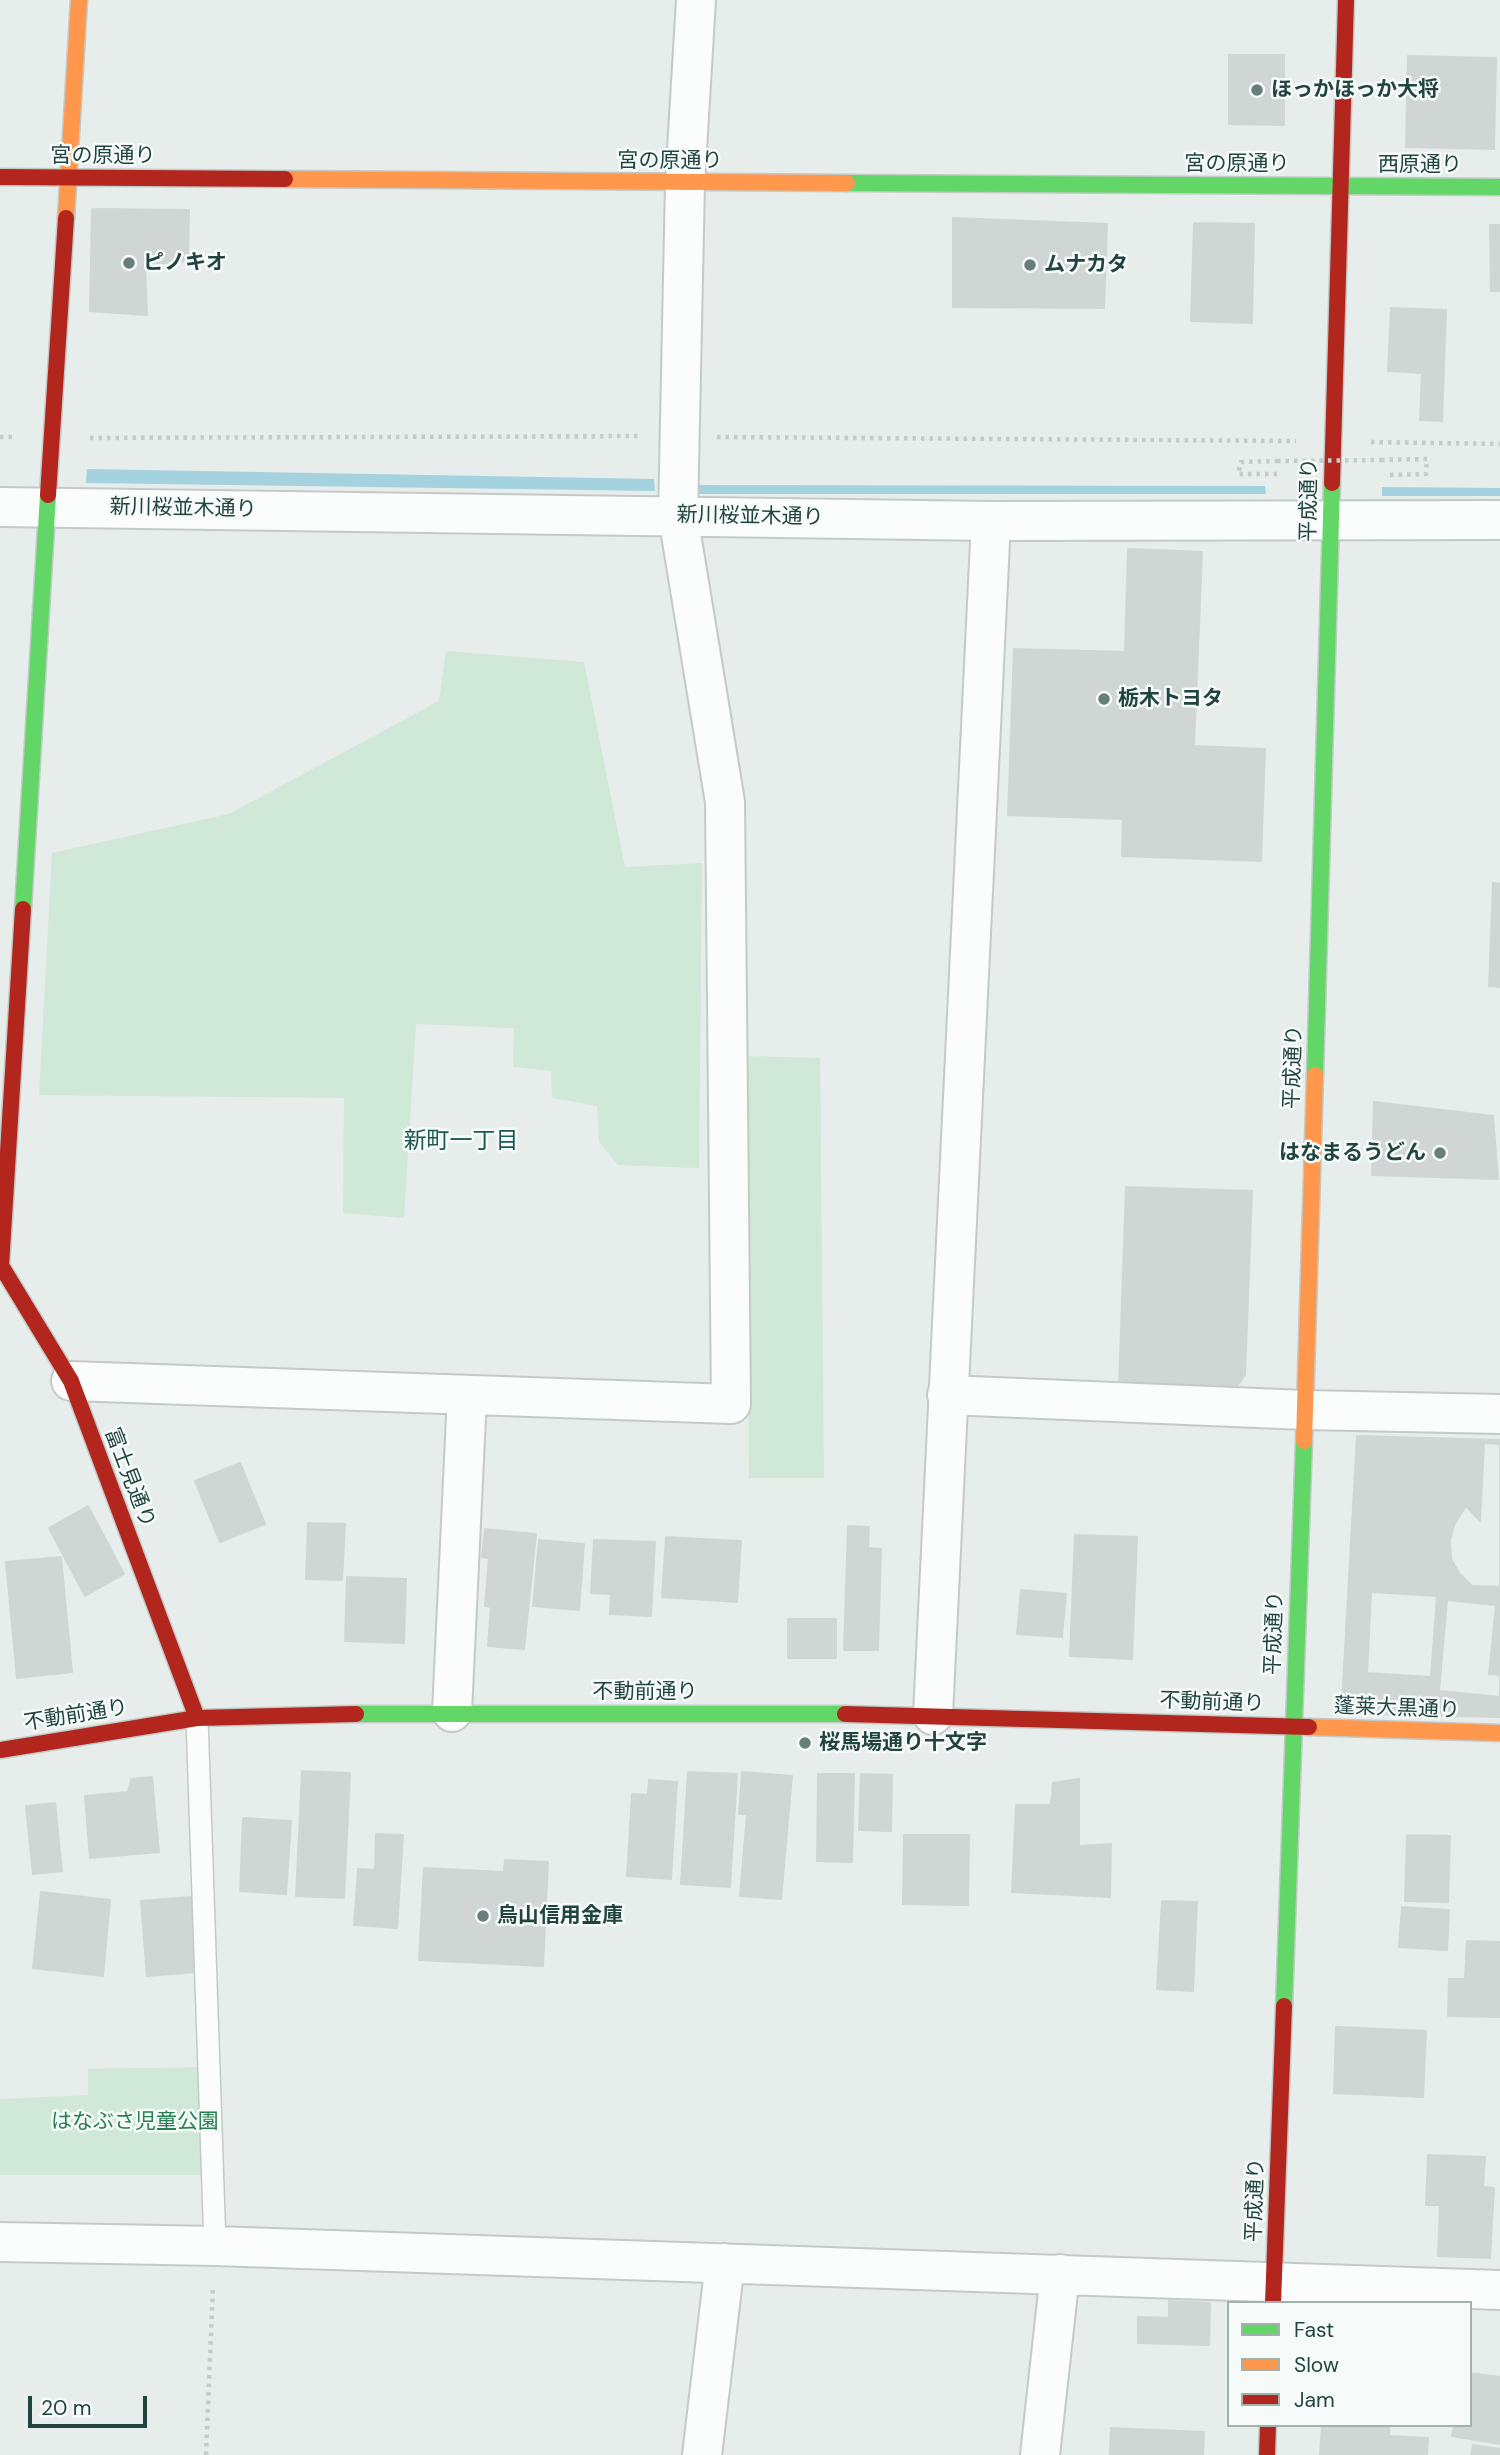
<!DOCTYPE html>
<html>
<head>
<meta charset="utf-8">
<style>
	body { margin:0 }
	#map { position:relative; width:1500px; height:2455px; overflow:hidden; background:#e7edeb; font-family:"DM Sans",sans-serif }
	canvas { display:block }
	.legend { position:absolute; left:1227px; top:2301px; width:245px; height:126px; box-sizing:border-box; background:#f6fbf9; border:2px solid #a1b2ae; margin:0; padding:9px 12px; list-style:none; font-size:21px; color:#21443e }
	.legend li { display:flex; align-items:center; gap:14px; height:35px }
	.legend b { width:35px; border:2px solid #a1b2ae }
	.scale { position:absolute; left:28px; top:2396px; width:119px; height:32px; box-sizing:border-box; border:4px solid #21443e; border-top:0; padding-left:9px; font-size:21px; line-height:24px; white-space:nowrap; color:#21443e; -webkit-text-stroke:5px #f6fbf9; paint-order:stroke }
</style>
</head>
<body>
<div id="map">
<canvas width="1500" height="2455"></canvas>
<ul class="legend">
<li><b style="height:9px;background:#63d668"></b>Fast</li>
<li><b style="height:9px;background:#ff974d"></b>Slow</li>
<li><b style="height:9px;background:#b3261e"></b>Jam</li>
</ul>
<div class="scale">20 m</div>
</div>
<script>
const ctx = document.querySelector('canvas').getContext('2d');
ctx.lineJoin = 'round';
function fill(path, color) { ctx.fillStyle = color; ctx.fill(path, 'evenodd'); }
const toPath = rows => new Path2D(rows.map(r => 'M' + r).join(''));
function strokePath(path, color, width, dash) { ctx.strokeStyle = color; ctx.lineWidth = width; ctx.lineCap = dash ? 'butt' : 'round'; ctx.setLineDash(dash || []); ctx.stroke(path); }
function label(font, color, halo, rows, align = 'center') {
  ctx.font = font + ' "DM Sans","Noto Sans JP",sans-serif'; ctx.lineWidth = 5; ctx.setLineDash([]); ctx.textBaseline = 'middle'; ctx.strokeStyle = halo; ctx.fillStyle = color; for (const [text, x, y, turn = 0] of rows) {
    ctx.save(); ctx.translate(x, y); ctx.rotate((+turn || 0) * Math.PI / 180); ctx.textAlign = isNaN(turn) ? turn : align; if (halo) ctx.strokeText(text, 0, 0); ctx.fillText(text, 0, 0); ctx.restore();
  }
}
const green = toPath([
	[446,651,584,662,625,867,702,863,699,1168,618,1165,599,1142,597,1106,552,1098,551,1071,513,1067,514,1028,416,1024,404,1218,343,1213,344,1098,39,1095,52,853,229,814,439,701],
	[746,1056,820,1058,824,1478,749,1478],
	[205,2067,203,2175,0,2175,0,2099,88,2095,88,2069]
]);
const water = toPath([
	[87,469,654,479,655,491,86,483],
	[698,485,1265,486,1266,494,696,494],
	[1382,487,1500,488,1500,496,1382,496]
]);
const building = toPath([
	[1229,55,1284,55,1284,125,1229,124,1229,55],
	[1408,56,1496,58,1494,149,1406,147,1408,56],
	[92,209,189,210,188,261,145,265,147,315,90,311,92,209],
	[953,218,1107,224,1104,308,953,307,953,218],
	[1194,223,1254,224,1252,323,1191,321,1194,223],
	[1490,225,1500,225,1500,291,1491,291,1490,225],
	[1391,308,1446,310,1442,421,1420,420,1422,373,1388,371,1391,308],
	[1128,549,1202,552,1194,746,1265,749,1261,861,1122,856,1123,819,1008,815,1014,649,1125,652,1128,549],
	[1493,883,1500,884,1500,987,1489,986,1493,883],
	[1374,1102,1493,1116,1498,1179,1372,1175,1374,1102],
	[1126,1187,1252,1191,1245,1375,1234,1390,1119,1386,1126,1187],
	[1357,1436,1500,1440,1500,1717,1371,1714,1342,1703,1357,1436],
	[1484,1443,1500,1444,1500,1587,1472,1586,1459,1573,1451,1559,1450,1540,1454,1525,1466,1506,1480,1521,1484,1443],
	[240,1463,265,1524,220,1542,195,1481,240,1463],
	[88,1506,124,1574,85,1596,49,1528,88,1506],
	[308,1523,345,1524,342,1580,306,1579,308,1523],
	[848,1526,869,1527,868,1548,881,1549,878,1650,844,1650,848,1526],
	[485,1529,536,1534,524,1649,488,1646,491,1607,485,1606,489,1558,482,1557,485,1529],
	[1075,1535,1137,1537,1132,1659,1070,1656,1075,1535],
	[666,1537,741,1541,737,1602,662,1597,666,1537],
	[539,1540,584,1544,579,1610,533,1606,539,1540],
	[594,1540,655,1542,651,1616,610,1614,611,1594,591,1593,594,1540],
	[61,1557,72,1672,17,1678,6,1562,61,1557],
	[347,1577,406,1579,404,1643,345,1641,347,1577],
	[1021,1590,1066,1594,1062,1637,1017,1634,1021,1590],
	[1371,1592,1437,1596,1431,1677,1367,1673,1371,1592],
	[1447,1600,1496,1605,1489,1674,1500,1675,1500,1697,1439,1691,1447,1600],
	[788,1619,836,1619,836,1658,788,1658,788,1619],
	[302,1771,350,1773,344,1898,296,1896,302,1771],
	[688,1772,737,1774,730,1887,681,1884,688,1772],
	[742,1772,792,1776,781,1899,740,1896,747,1814,739,1814,742,1772],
	[818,1774,854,1774,852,1862,817,1861,818,1774],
	[861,1774,892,1775,891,1831,859,1830,861,1774],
	[152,1777,159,1852,90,1858,85,1796,128,1792,131,1779,152,1777],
	[1079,1779,1079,1846,1111,1844,1110,1897,1012,1892,1016,1805,1051,1805,1053,1783,1079,1779],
	[649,1780,677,1782,671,1879,627,1876,632,1794,648,1795,649,1780],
	[55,1803,62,1871,33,1874,26,1806,55,1803],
	[243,1818,291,1821,286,1894,240,1891,243,1818],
	[376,1834,403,1835,397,1928,354,1925,358,1869,375,1870,376,1834],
	[904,1835,969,1835,968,1905,903,1904,904,1835],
	[1407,1835,1450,1836,1448,1902,1405,1901,1407,1835],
	[505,1860,548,1862,543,1966,419,1960,424,1868,504,1872,505,1860],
	[41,1892,110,1900,103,1976,33,1968,41,1892],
	[203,1896,209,1971,147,1976,141,1901,203,1896],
	[1162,1901,1197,1902,1193,1991,1157,1989,1162,1901],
	[1402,1907,1449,1910,1447,1950,1399,1947,1402,1907],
	[1467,1941,1500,1942,1500,2017,1448,2016,1449,1979,1465,1979,1467,1941],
	[1336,2027,1426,2031,1423,2097,1334,2093,1336,2027],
	[1428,2155,1485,2157,1483,2187,1494,2188,1490,2258,1438,2256,1440,2205,1426,2205,1428,2155],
	[1169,2301,1210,2303,1209,2345,1138,2343,1138,2317,1169,2318,1169,2301],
	[1470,2373,1500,2377,1500,2444,1452,2436,1454,2425,1470,2425,1470,2373],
	[1322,2425,1389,2425,1389,2436,1428,2438,1427,2455,1320,2455,1322,2425],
	[1111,2428,1204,2432,1203,2455,1110,2455,1111,2428],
	[1473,2445,1500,2449,1500,2455,1471,2455,1473,2445]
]);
const path = toPath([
	[0,437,12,437],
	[717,437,1296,441],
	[90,438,642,436],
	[1371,442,1500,444],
	[1381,460,1427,459,1426,474,1387,475],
	[1277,474,1238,474,1241,462,1277,461],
	[206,2455,213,2286]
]);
const lane = toPath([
	[197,1718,215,2246]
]);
const street = toPath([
	[0,507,991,521,1500,520],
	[71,1381,731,1404,725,802,678,516,685,183,696,0],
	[947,1395,1305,1410,1500,1414],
	[452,1712,467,1396],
	[933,1715,991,521],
	[0,2242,215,2246,1500,2290],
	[702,2455,725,2263],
	[1040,2455,1060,2274]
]);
const fast = toPath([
	[847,183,1500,187],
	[23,909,48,495],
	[1315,1075,1332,483],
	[356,1714,845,1714],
	[1284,2006,1304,1441]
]);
const slow = toPath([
	[285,179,847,183],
	[66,218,79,0],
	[1304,1441,1315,1075],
	[1309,1727,1500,1733]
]);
const jam = toPath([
	[0,177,285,179],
	[1332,483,1346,0],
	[48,495,66,218],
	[0,1264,71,1381,197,1718],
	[1,1266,23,909],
	[845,1714,1309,1727],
	[0,1750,197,1718,356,1714],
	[1273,2303,1284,2006],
	[1267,2455,1268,2425]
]);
const pathBridge = toPath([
	[1277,461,1381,460]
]);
const markers = [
	[1257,90,7,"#667f7b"],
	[129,263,7,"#667f7b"],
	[1030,265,7,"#667f7b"],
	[1104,699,7,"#667f7b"],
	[1440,1153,7,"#667f7b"],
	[805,1743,7,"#667f7b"],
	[483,1916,7,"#667f7b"]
];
const poiNames = [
	["ほっかほっか大将",1271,90],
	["ピノキオ",143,263],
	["ムナカタ",1044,265],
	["栃木トヨタ",1118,699],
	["はなまるうどん",1426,1153,"right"],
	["桜馬場通り十文字",819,1743],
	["烏山信用金庫",497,1916]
];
const streetNames = [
	["宮の原通り",103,156],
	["宮の原通り",670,161],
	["宮の原通り",1237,164],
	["西原通り",1420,165],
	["平成通り",1310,500,-89],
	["新川桜並木通り",183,509,1],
	["新川桜並木通り",750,517,1],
	["平成通り",1294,1067,-88],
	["富士見通り",129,1478,69],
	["平成通り",1275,1633,-88],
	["不動前通り",645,1692],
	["不動前通り",1212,1703,2],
	["蓬莱大黒通り",1397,1709,2],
	["不動前通り",76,1716,-9],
	["平成通り",1256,2200,-88]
];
const parkNames = [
	["はなぶさ児童公園",135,2122]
];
const neighbourhoodNames = [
	["新町一丁目",461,1142]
];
fill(green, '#cfe8d8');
fill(water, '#a4d2df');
fill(building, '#cfd6d4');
strokePath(building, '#cfd6d4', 2);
strokePath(lane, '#c4cac8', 24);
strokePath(street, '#c4cac8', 42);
strokePath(fast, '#c3cbc9', 19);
strokePath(slow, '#c3cbc9', 19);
strokePath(jam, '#c3cbc9', 19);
strokePath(path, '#c2ccca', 4.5, [3.5, 5]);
strokePath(lane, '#fbfcfc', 21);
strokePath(street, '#fbfcfc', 38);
strokePath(fast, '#63d668', 16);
strokePath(slow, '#ff974d', 16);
strokePath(jam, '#b3261e', 16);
strokePath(pathBridge, '#c2ccca', 4.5, [3.5, 5]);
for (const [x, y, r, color] of markers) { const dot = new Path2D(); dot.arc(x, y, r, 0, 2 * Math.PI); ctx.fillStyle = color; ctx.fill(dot); strokePath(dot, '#f6fbf9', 2.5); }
label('bold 21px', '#21443e', '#f6fbf9', poiNames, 'left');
label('21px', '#21443e', '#f6fbf9', streetNames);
label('21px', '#268051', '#f6fbf9', parkNames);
label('23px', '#1a594f', '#f6fbf9', neighbourhoodNames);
</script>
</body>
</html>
